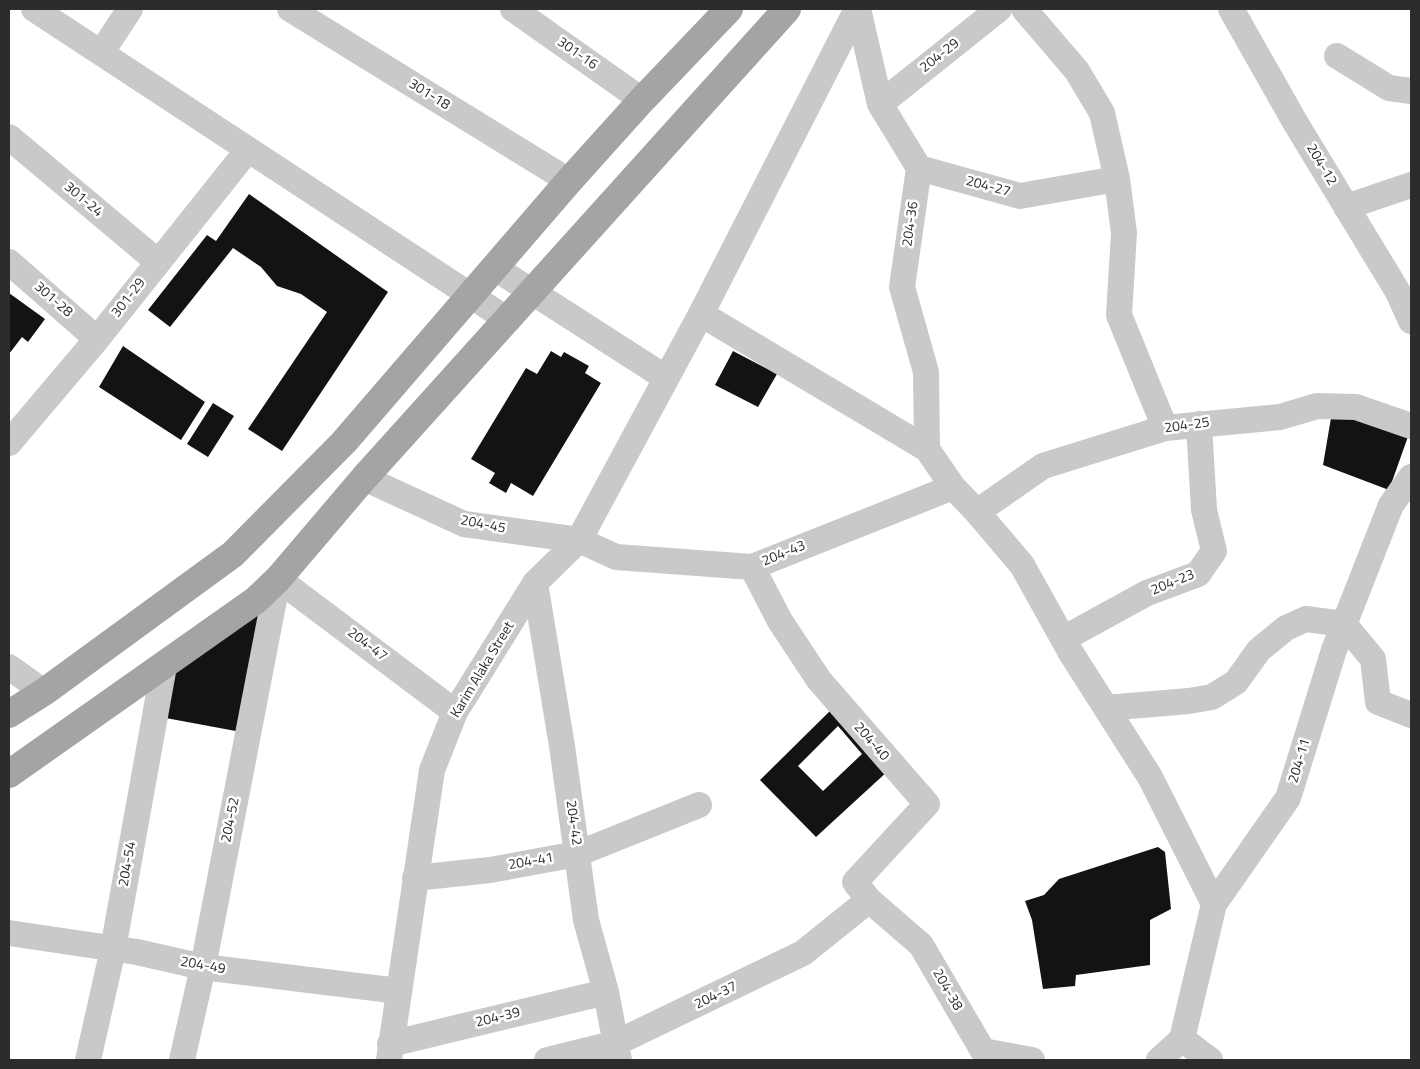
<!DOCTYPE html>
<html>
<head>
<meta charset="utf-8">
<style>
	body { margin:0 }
	#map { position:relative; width:1420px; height:1069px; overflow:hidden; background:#fff; font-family:"Titillium Web",sans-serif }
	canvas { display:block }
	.frame { position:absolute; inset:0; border:10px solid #2c2c2c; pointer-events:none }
</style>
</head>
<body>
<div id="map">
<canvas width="1420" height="1069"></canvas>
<div class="frame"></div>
</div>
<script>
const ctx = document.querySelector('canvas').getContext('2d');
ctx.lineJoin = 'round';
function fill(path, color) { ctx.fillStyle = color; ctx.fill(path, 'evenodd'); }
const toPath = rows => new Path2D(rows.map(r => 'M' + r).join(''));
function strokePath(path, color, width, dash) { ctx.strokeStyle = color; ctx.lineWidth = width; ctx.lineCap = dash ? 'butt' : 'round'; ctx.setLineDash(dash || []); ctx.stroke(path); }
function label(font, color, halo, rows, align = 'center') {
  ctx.font = font + ' "Titillium Web",sans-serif'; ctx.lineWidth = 5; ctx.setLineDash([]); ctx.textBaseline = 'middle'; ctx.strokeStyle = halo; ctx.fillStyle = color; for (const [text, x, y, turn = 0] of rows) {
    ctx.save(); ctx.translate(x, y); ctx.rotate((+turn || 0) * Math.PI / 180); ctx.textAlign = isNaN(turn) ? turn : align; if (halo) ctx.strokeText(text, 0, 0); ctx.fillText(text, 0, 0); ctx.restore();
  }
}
const building = toPath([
	[249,194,388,292,282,451,248,429,327,312,301,294,277,286,261,267,233,248,170,327,148,310,207,235,216,241],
	[9,293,45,319,28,342,22,337,9,354],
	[123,346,205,402,181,440,99,387],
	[551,351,561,357,564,352,589,366,585,373,601,383,533,496,511,483,506,493,489,483,495,473,471,459,526,368,537,374],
	[733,351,777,374,758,407,715,385],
	[213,403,234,416,208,457,187,444],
	[1332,412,1410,431,1389,490,1323,465],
	[275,595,241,732,155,716,173,666],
	[833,708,889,770,816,837,760,780],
	[838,726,862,754,823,791,798,766],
	[1158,847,1165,852,1171,909,1150,920,1150,965,1076,975,1075,986,1043,989,1032,920,1025,901,1044,895,1059,879]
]);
const minor = toPath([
	[34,9,508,320],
	[290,9,569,181],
	[513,9,642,100],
	[858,9,880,104,919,168,902,287,926,372,927,449],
	[1024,9,1077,71,1102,113,1117,179,1124,233,1119,315,1165,428],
	[1231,9,1295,122,1398,292,1411,321],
	[101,53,130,9],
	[1337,56,1389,88,1411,91],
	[880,104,999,9],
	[9,137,158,262],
	[919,168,1020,196,1117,179],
	[1346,207,1411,185],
	[9,262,97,339],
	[495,268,666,378],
	[701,314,927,449,953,487,977,512,1022,565,1071,653,1150,777,1214,904],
	[9,443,97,339,247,151],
	[364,478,464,524,579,540,616,557,752,567,953,487],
	[977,512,1043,466,1165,428,1280,417,1317,406,1356,407,1411,426],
	[752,567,780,621,819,680,927,804,855,882,869,900,921,945,983,1051,1032,1060],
	[535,583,562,746,586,920,606,992,619,1060],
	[1063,639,1147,593,1198,574,1214,551,1204,510,1199,424],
	[9,667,44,692],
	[1106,708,1189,701,1212,697,1236,682,1259,650,1286,628,1306,619,1344,624,1373,659,1378,702,1411,715],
	[415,878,490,870,577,854,699,805],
	[9,933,137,952,203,967,399,991],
	[1182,1039,1214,904,1288,798,1334,650,1391,505,1411,477],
	[1182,1039,1210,1060],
	[390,1044,606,992],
	[88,1060,113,949,164,666],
	[182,1060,203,967,278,579,455,712],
	[389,1060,432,770,455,712,535,583,579,540,701,314,857,9],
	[547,1060,616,1043,803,953,869,900],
	[1159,1060,1182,1039]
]);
const major = toPath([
	[9,714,44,692,233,554,344,442,569,181,642,100,729,9],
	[9,774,256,600,278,579,364,478,787,9]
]);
const streetNames = [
	["301-16",577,54,35],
	["204-29",940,56,-38],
	["301-18",429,95,32],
	["204-12",1321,165,59],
	["204-27",988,187,15],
	["301-24",83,200,40],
	["204-36",911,224,-82],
	["301-29",129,298,-52],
	["301-28",53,300,41],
	["204-25",1187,426,-8],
	["204-45",483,525,11],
	["204-43",784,554,-22],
	["204-23",1173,583,-22],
	["204-47",367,645,37],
	["Karim Alaka Street",483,670,-59],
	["204-40",871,742,49],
	["204-11",1300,761,-73],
	["204-52",231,820,-79],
	["204-42",573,823,82],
	["204-41",531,862,-10],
	["204-54",128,864,-80],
	["204-49",203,966,10],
	["204-38",947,990,60],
	["204-37",716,996,-26],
	["204-39",498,1018,-14]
];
fill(building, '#131313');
strokePath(minor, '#c9c9c9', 26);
strokePath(major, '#a4a4a4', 28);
label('14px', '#2c2c2c', '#fff', streetNames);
</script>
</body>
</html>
